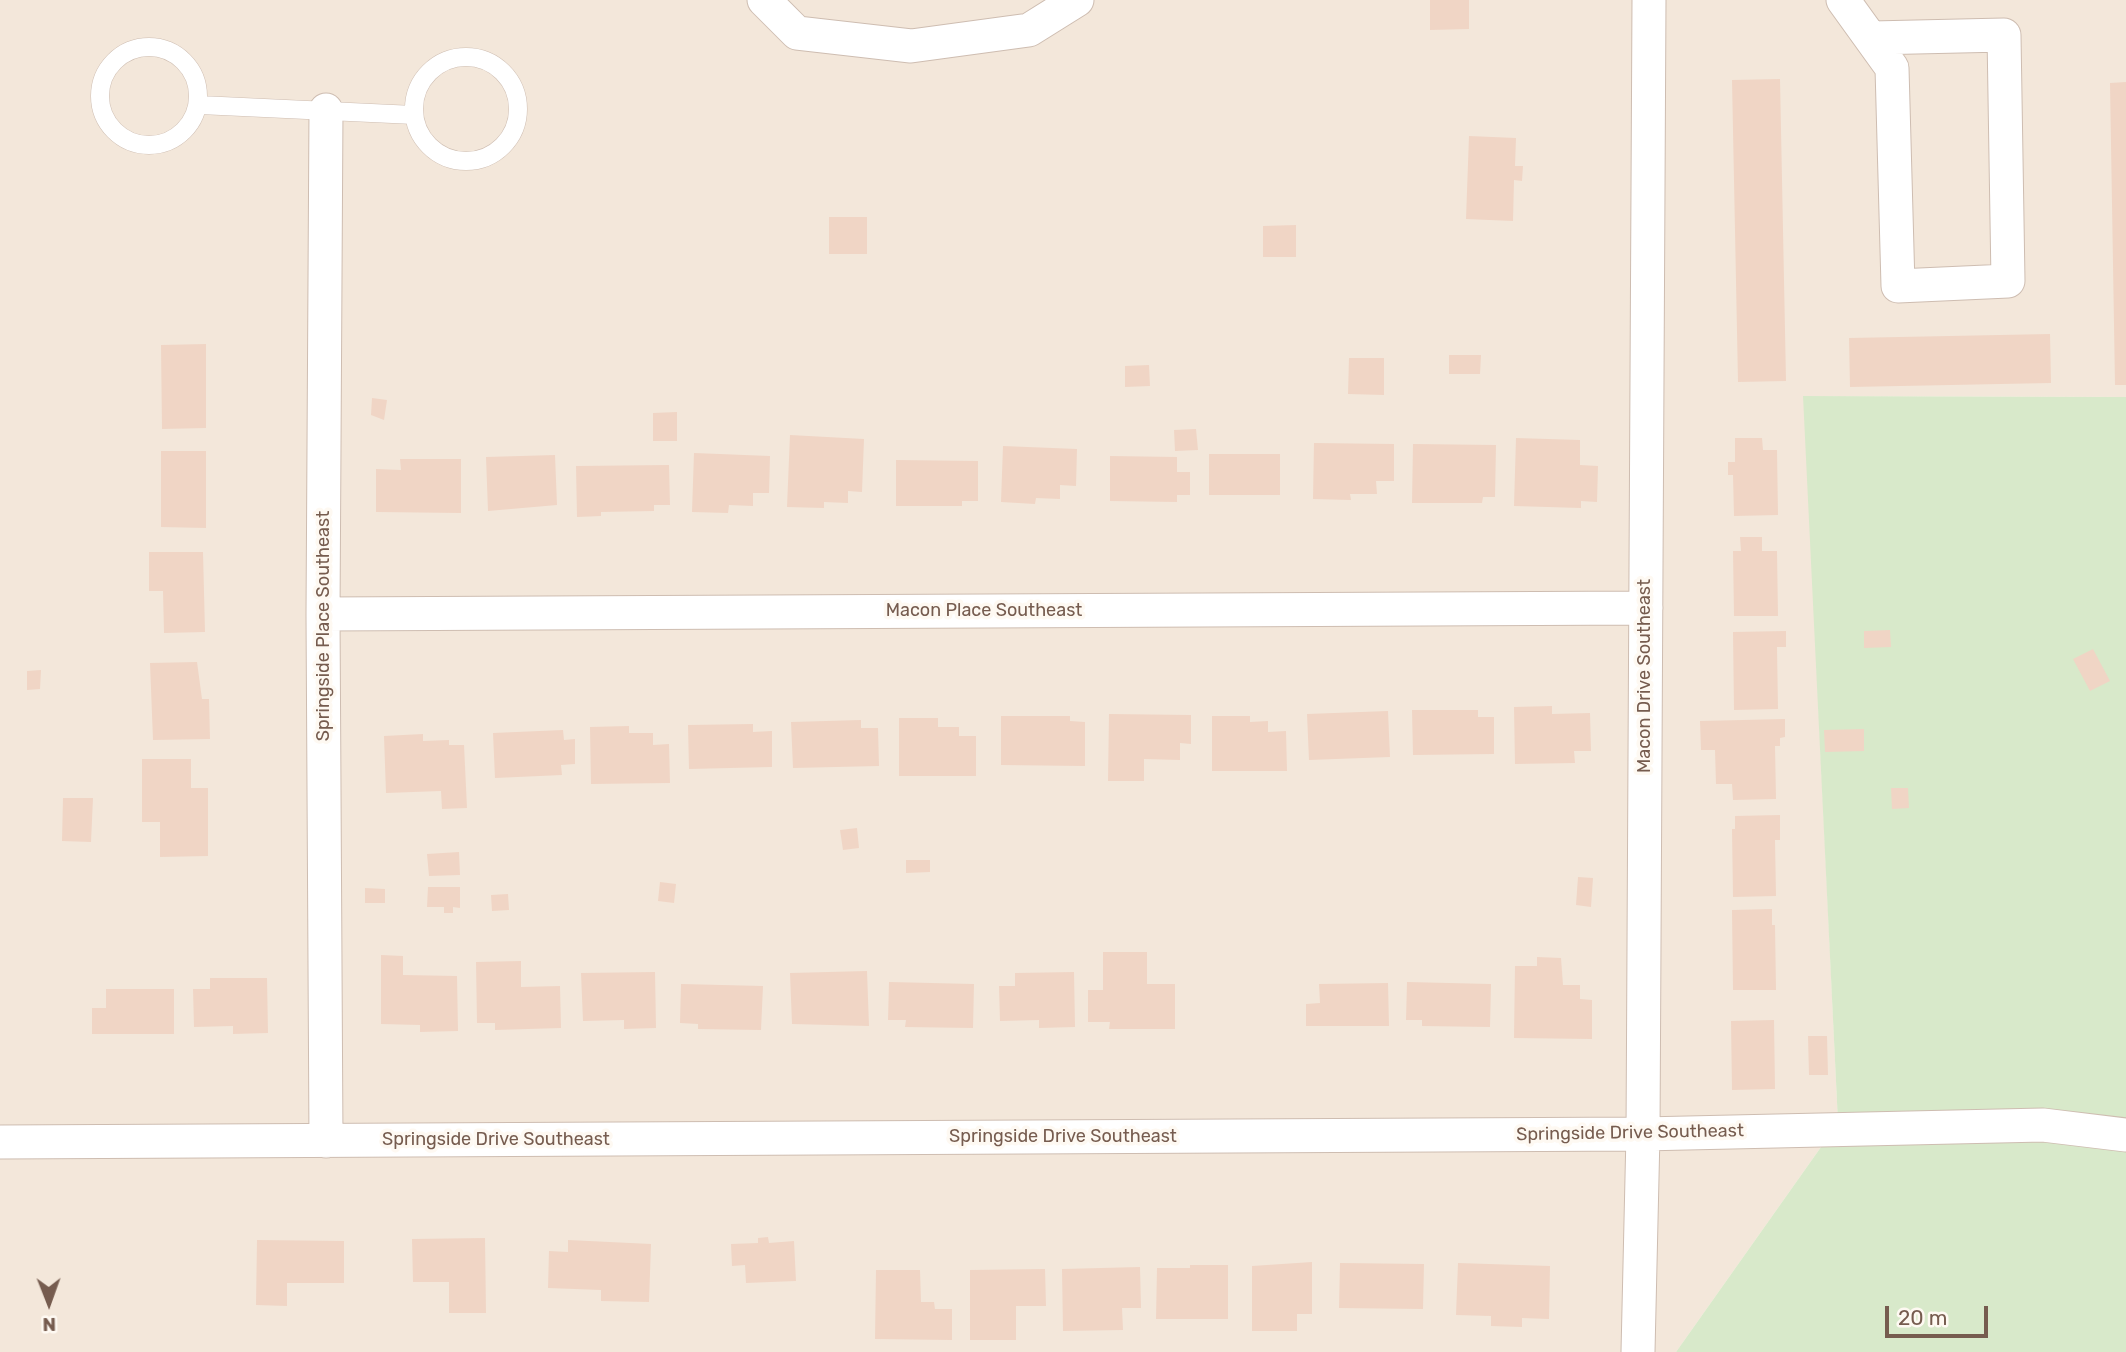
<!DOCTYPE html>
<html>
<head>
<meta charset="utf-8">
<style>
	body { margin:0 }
	#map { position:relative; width:2126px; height:1352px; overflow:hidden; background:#fcf5ec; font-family:Rubik,sans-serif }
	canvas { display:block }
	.north { position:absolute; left:14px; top:1268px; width:70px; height:70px; -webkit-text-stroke:5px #fef9f2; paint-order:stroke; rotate:179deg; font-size:19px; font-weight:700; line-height:28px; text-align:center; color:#765c4f }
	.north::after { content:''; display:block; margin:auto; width:24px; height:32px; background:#765c4f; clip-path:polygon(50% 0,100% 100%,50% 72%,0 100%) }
	.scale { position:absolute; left:1885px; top:1306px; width:103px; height:32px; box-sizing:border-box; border:4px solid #765c4f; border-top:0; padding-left:9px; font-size:21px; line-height:24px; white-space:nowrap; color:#765c4f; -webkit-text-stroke:5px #fef9f2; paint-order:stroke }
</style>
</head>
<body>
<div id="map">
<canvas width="2126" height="1352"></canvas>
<div class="north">N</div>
<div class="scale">20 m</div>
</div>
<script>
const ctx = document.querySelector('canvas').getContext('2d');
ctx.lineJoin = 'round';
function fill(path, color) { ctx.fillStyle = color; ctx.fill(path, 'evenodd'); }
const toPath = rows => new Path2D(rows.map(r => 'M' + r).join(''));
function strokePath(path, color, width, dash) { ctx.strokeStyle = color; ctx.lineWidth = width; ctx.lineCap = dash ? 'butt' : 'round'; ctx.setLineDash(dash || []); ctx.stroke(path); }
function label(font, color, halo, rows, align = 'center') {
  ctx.font = font + ' Rubik,sans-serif'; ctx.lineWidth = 7; ctx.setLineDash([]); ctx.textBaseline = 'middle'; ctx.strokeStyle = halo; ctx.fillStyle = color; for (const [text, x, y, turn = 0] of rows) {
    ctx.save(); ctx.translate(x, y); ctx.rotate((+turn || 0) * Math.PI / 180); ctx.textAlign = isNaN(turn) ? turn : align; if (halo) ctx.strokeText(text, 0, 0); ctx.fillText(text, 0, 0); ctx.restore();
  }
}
const residential = toPath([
	[0,0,2126,0,2126,397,1804,396,1838,1123,1676,1352,0,1352]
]);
const green = toPath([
	[1803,396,2126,397,2126,1352,1676,1352,1838,1123]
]);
const building = toPath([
	[1430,0,1469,0,1469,29,1430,30],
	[1780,79,1786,381,1738,382,1732,80],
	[2126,82,2126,385,2115,385,2110,83],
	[1469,136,1516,138,1515,166,1523,166,1522,181,1514,180,1513,221,1466,219],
	[829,217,867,217,867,254,829,254],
	[1296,225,1296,257,1263,257,1263,226],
	[2050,334,2051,383,1850,387,1849,338],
	[206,344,206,428,162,429,161,345],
	[1449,355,1481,355,1480,374,1449,374],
	[1349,358,1384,358,1384,395,1348,394],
	[1149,365,1150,386,1125,387,1125,366],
	[372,398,387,400,384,420,371,415],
	[677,412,677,441,653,441,653,413],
	[1196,429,1198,450,1175,451,1174,430],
	[790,435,864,439,862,492,848,491,848,503,824,502,824,508,787,507],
	[1516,438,1580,440,1580,465,1598,466,1597,502,1581,501,1581,508,1514,506],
	[1735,438,1762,438,1763,450,1777,450,1778,515,1734,516,1733,475,1728,475,1728,462,1735,462],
	[1314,443,1394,444,1394,481,1376,481,1377,494,1350,494,1351,500,1313,499],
	[1413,444,1496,445,1495,497,1483,497,1482,503,1412,503],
	[1003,446,1077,449,1076,486,1060,485,1060,499,1036,498,1035,504,1001,502],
	[161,451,206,451,206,528,161,527],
	[694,453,770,456,769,493,753,493,753,506,729,505,728,513,692,512],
	[1209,454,1280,454,1280,495,1209,495],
	[555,455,557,505,488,511,486,457],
	[1110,456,1177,457,1177,472,1190,472,1190,495,1177,495,1177,502,1110,501],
	[400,459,461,459,461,513,376,512,376,469,401,470],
	[896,460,978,461,978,501,962,501,962,506,896,506],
	[669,465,670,505,654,505,654,511,601,512,601,516,577,517,576,466],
	[1740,537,1762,537,1762,551,1777,551,1778,616,1734,616,1733,551,1741,551],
	[149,552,203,552,205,632,164,633,163,591,149,591],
	[1890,630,1891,647,1864,648,1864,631],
	[1786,631,1786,647,1777,647,1778,709,1734,710,1733,632],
	[2093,649,2110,681,2090,691,2073,659],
	[197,662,202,699,209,699,210,739,153,740,150,663],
	[41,670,40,689,27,690,27,671],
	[1552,706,1552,714,1590,713,1591,751,1574,751,1575,763,1515,764,1514,707],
	[1412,710,1478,710,1478,717,1494,717,1494,754,1413,755],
	[1388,711,1390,757,1309,760,1307,714],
	[1109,714,1191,715,1191,744,1180,743,1180,760,1144,759,1144,781,1108,781],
	[1001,716,1070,716,1070,721,1085,722,1085,766,1001,765],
	[1212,716,1250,716,1250,722,1268,721,1268,732,1286,731,1287,771,1212,771],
	[899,718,938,718,938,727,959,727,959,736,976,736,976,776,899,776],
	[1785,719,1785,737,1780,738,1780,746,1775,746,1776,799,1733,800,1732,784,1716,784,1715,750,1701,750,1700,721],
	[861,720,861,728,878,728,879,766,793,768,791,722],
	[753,724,753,732,772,731,772,767,689,769,688,725],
	[629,726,629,733,653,733,653,745,669,744,670,783,591,784,590,727],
	[1864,729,1864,751,1825,752,1824,730],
	[563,730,564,740,575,739,575,764,561,765,562,775,495,778,493,733],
	[423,734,423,741,449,740,449,745,464,745,467,808,442,809,441,791,386,793,384,736],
	[142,759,191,759,191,788,208,788,208,856,160,857,160,822,142,822],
	[1891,788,1908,788,1909,808,1892,809],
	[63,798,93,798,91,842,62,841],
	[1780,815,1780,840,1775,840,1776,896,1733,897,1732,829,1735,829,1735,816],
	[857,828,859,848,843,850,840,830],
	[459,852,460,875,429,876,427,854],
	[906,860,930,860,930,872,906,873],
	[1578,877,1593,878,1591,907,1576,905],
	[660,882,676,884,674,903,658,901],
	[428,887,460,887,460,908,453,907,453,913,444,913,444,907,427,907],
	[365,888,385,889,385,903,365,903],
	[508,894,509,910,492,911,491,895],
	[1772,909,1772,925,1775,925,1776,990,1733,990,1732,910],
	[1103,952,1147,952,1147,984,1175,984,1175,1029,1109,1029,1110,1022,1088,1022,1088,990,1103,990],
	[381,955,403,956,403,975,457,976,458,1031,420,1032,420,1025,381,1024],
	[1537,957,1561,958,1563,985,1580,985,1580,999,1592,1000,1592,1039,1514,1038,1515,966,1537,966],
	[521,961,521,987,560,986,561,1028,495,1030,495,1023,477,1023,476,962],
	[867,971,869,1026,792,1024,790,973],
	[655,972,656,1028,624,1029,624,1020,583,1021,581,973],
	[1074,972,1075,1027,1039,1028,1039,1020,1000,1021,999,986,1015,986,1015,973],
	[210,978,267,978,268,1033,233,1034,233,1026,194,1027,193,989,210,989],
	[889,982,974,984,973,1028,905,1027,906,1020,888,1020],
	[1407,982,1491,984,1490,1027,1422,1026,1422,1020,1406,1020],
	[1388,983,1389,1026,1306,1026,1306,1004,1320,1003,1319,984],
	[681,984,763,986,761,1030,698,1029,698,1024,680,1023],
	[106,989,174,989,174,1034,92,1034,92,1008,106,1008],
	[1774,1020,1775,1089,1732,1090,1731,1021],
	[1808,1036,1827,1036,1828,1075,1809,1075],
	[768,1237,769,1243,794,1241,796,1281,746,1283,745,1265,732,1266,731,1244,758,1243,758,1238],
	[485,1238,486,1313,449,1313,449,1282,413,1282,412,1239],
	[257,1240,344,1241,344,1283,287,1283,287,1306,256,1305],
	[568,1240,651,1244,649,1302,601,1301,601,1290,548,1288,549,1251,568,1252],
	[1312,1262,1312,1314,1297,1314,1297,1331,1252,1331,1252,1266],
	[1340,1263,1424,1264,1423,1309,1339,1308],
	[1458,1263,1550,1266,1549,1319,1522,1318,1522,1327,1491,1326,1491,1316,1456,1315],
	[1190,1265,1228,1265,1228,1319,1156,1319,1157,1268,1190,1268],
	[1140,1267,1141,1308,1122,1308,1123,1330,1063,1331,1062,1269],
	[1045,1269,1046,1306,1016,1306,1016,1340,970,1340,970,1270],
	[876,1270,920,1270,921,1302,934,1302,935,1309,952,1309,952,1340,875,1339]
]);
const lane = toPath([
	'100 96a49 49 0 1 1 98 0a49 49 0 1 1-98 0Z',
	'414 109a52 52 0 1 1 104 0a52 52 0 1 1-104 0Z',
	[200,105,414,115]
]);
const street = toPath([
	[764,0,797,33,911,46,1029,30,1077,0],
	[1843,0,1892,68,1898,286,2008,281,2004,35,1872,38],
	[326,110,323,614,326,1141],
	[323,614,1646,608],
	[0,1142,1643,1134,2043,1125,2126,1135],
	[1638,1352,1643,1134,1649,0]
]);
const streetNames = [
	["Macon Place Southeast",984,611],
	["Springside Place Southeast",324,626,-90],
	["Macon Drive Southeast",1645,676,-90],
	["Springside Drive Southeast",1630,1133,-1],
	["Springside Drive Southeast",1063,1137],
	["Springside Drive Southeast",496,1140]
];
fill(residential, '#f3e7da');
fill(green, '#d8e9ca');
fill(building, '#f0d5c5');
strokePath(lane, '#cebdb1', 19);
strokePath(street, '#cebdb1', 35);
strokePath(lane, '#fff', 18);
strokePath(street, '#fff', 33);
label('18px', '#765c4f', '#fef9f2', streetNames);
</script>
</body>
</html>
